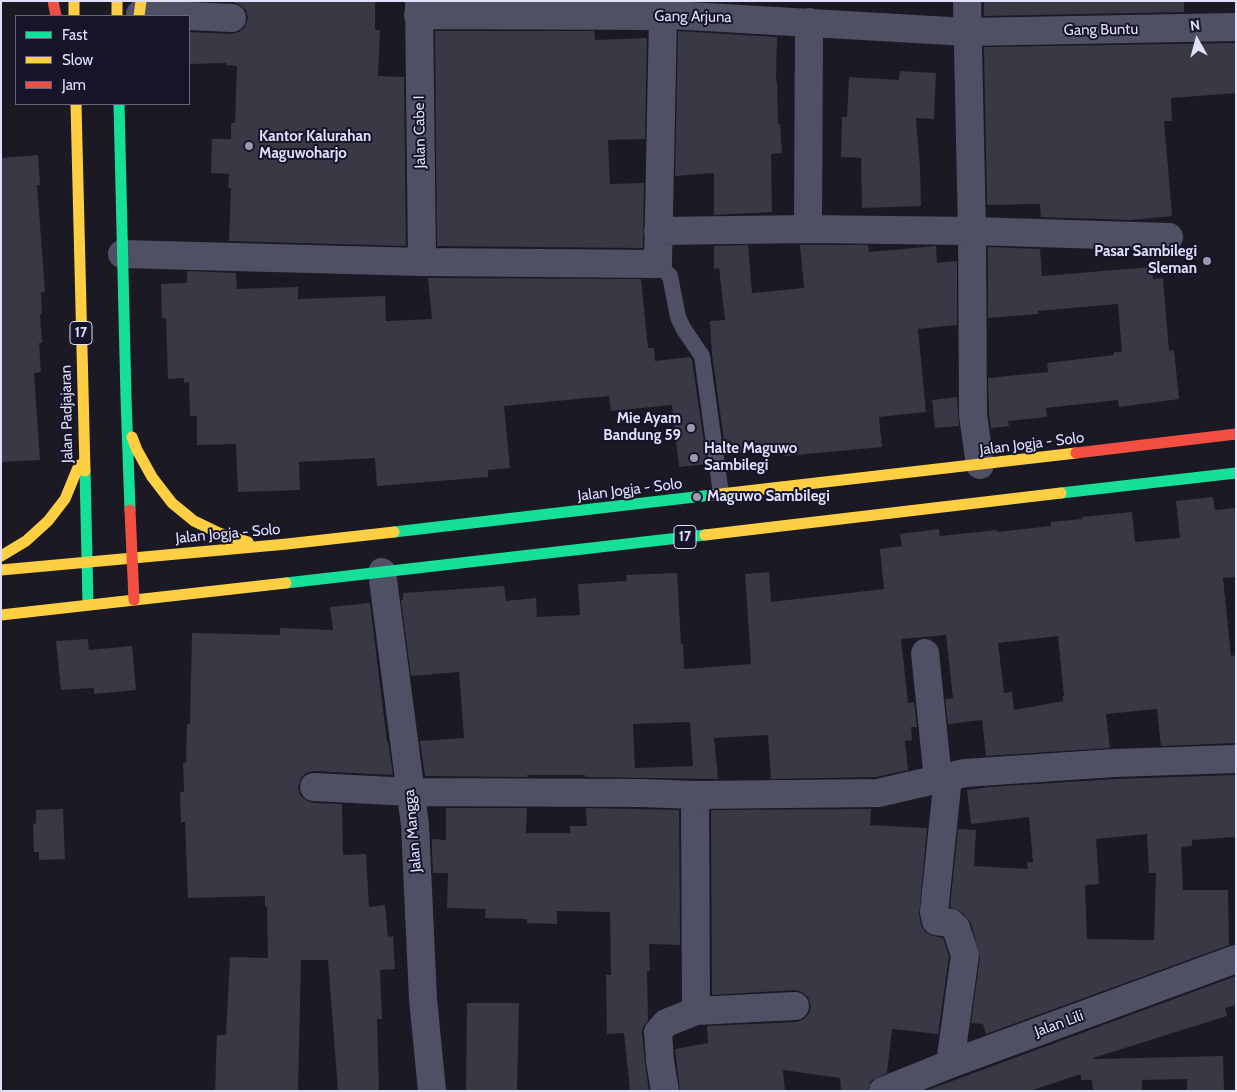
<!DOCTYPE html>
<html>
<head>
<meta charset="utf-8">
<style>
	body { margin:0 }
	#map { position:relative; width:1237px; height:1092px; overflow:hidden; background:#1a1924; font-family:Cabin,sans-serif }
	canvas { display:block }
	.frame { position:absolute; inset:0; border:2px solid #e0dffc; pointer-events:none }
	.legend { position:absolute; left:15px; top:15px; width:175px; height:90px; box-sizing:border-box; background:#161429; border:1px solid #67657d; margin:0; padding:6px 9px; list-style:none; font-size:15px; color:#e0dffc }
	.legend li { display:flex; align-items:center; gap:10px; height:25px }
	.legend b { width:25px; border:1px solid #67657d }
	.north { position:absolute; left:1172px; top:15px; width:50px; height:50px; -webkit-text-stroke:4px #161429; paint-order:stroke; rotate:353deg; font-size:14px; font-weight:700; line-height:20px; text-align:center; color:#e0dffc }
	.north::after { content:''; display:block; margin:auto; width:18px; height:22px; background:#e0dffc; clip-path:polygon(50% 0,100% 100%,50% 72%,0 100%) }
</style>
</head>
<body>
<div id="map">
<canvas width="1237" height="1092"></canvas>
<div class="frame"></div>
<ul class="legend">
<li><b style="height:6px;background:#16e098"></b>Fast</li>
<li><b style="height:6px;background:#ffcf43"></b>Slow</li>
<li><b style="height:6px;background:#f24e42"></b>Jam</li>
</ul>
<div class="north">N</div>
</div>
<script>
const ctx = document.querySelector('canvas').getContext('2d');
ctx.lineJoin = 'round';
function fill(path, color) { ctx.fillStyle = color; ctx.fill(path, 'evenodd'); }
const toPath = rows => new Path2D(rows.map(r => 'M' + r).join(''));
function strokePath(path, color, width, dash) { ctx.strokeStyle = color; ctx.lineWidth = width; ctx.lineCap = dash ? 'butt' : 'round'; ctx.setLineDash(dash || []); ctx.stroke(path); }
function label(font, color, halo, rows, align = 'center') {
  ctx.font = font + ' Cabin,sans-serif'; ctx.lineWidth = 4; ctx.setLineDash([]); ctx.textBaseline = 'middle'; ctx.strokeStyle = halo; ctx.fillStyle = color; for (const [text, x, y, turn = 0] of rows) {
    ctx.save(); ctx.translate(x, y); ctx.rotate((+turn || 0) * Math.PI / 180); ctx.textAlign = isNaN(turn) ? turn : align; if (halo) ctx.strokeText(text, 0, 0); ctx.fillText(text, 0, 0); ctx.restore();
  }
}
const building = toPath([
	[208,1,375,1,375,30,380,30,378,76,404,77,406,246,229,241,231,188,228,188,229,174,211,173,212,139,231,139,231,123,235,123,237,66,226,65,226,63,189,64,189,32,231,34,239,32,245,27,248,18,246,10,240,5,233,2],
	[984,1,1184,1,1184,12,984,16],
	[435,31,594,31,595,40,647,38,645,139,608,140,610,184,644,183,643,248,437,246],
	[678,31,777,37,776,81,777,81,778,124,780,124,782,153,771,154,772,212,714,215,714,173,675,176],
	[1236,43,1236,93,1171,98,1172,121,1164,121,1172,216,1131,220,1041,217,1040,204,987,205,984,47],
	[900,71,936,73,934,119,916,118,920,169,921,206,862,208,861,158,841,157,842,117,847,117,849,77,899,80],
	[38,155,40,185,37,185,45,292,41,292,42,314,40,314,42,343,39,343,41,372,34,373,40,460,1,462,1,158],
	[748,245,752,293,804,288,800,245,868,245,869,252,936,246,937,263,957,261,957,325,918,329,926,412,879,417,882,447,785,456,780,448,726,455,712,354,710,321,725,320,719,268,714,269,714,246],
	[988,247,1040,249,1042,276,1152,267,1153,279,1163,278,1169,351,1174,350,1179,399,1119,407,1118,400,1046,408,1047,417,1008,421,1009,426,991,428,989,414,988,378,1048,372,1047,363,1114,355,1114,352,1122,352,1118,304,1038,311,1039,314,988,318],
	[187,271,236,273,237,289,298,287,298,299,385,296,386,321,432,319,428,278,641,279,648,348,654,348,655,361,690,357,692,360,707,464,679,467,672,405,611,411,609,396,504,406,510,468,488,470,488,477,377,486,375,458,299,462,300,490,238,492,236,444,197,445,197,416,190,416,189,382,184,383,184,378,168,379,166,318,162,318,161,284,187,283],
	[957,397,959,426,935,428,932,400],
	[1213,497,1215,510,1236,508,1236,577,1223,578,1231,656,1236,655,1236,743,1161,746,1157,709,1106,714,1110,748,986,756,982,720,948,724,945,699,953,698,946,635,901,639,908,703,914,702,917,727,911,727,912,740,905,741,908,770,876,777,771,779,768,735,714,738,718,779,585,777,585,775,527,775,527,777,425,776,420,741,464,738,459,672,411,676,401,600,403,600,403,593,504,586,506,601,536,598,537,617,580,615,578,584,627,581,626,575,677,573,681,644,683,644,684,669,751,664,745,574,769,572,771,602,884,589,880,549,902,546,900,534,939,529,940,536,997,530,997,532,1051,526,1051,522,1082,519,1082,517,1132,512,1135,542,1180,538,1176,501],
	[1058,636,1064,696,1063,696,1063,701,1014,710,1012,692,1004,693,998,643],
	[690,722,693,766,635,768,633,724],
	[370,603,387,742,388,742,393,775,314,771,306,773,301,778,298,787,300,795,306,800,313,803,342,804,343,855,366,854,369,907,385,905,388,937,393,936,395,969,380,970,382,1019,377,1019,379,1091,338,1091,328,960,301,960,298,1091,215,1091,217,1035,226,1035,230,957,268,958,267,906,265,906,265,896,188,898,185,822,181,822,180,792,184,792,183,763,186,763,187,724,190,724,192,633,280,635,280,628,333,630,330,607],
	[88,639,89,650,132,646,136,690,94,694,94,688,61,690,56,641],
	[1236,775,1236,837,1192,840,1192,846,1181,847,1183,890,1228,890,1229,945,986,1034,983,1024,971,1023,980,957,971,923,962,912,950,907,958,829,976,830,974,866,1028,869,1027,862,1033,862,1029,817,971,824,967,790,989,787,1115,779],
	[1147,834,1149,873,1156,873,1154,940,1087,939,1085,885,1099,884,1096,839],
	[446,808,527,808,526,833,570,833,570,826,587,826,586,808,679,810,680,945,649,944,650,971,647,971,648,1020,643,1027,642,1033,645,1063,649,1091,630,1091,624,1033,607,1034,606,975,611,975,610,912,557,911,557,924,527,923,527,919,485,918,486,909,447,908,448,873,433,873,432,851,432,839,446,840],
	[63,809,65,859,39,860,39,852,34,852,33,824,36,823,36,810],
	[871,809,870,825,927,828,919,915,921,925,925,932,933,936,943,938,949,956,938,1034,892,1029,887,1073,871,1081,868,1091,841,1091,840,1078,783,1070,785,1091,680,1091,675,1049,708,1043,707,1026,796,1022,804,1019,809,1013,811,1006,808,997,802,992,795,990,712,995,711,810],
	[1236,976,1236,1005,1225,1008,1227,1016,1093,1058,1093,1059,1223,1056,1224,1091,1187,1091,1187,1079,1142,1080,1142,1091,1093,1091,1092,1080,1081,1080,1081,1074,1030,1091,925,1091],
	[467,1003,519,1003,517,1091,466,1091]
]);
const lane = toPath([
	[658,264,670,276,678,317,683,328,702,356,721,494]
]);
const street = toPath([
	[419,1,422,262],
	[967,1,972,231,973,415,980,465],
	[140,14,185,16],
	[418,15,663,16,671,15,967,32,1236,27],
	[189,16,232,18],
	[808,229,809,22],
	[658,231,808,229,972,231,1169,237],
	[122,254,422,262,658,264,663,16],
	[382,572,415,825,423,999,432,1091],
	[925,653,938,779],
	[948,777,934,912,936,921,951,923,956,928,965,955,950,1064],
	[314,787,411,792,641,793,695,795,878,793,965,773,1114,763,1236,759],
	[695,795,696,1011],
	[665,1091,660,1061,658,1032,666,1023,696,1011,795,1006],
	[883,1091,950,1064,1236,959]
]);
const fast = toPath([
	[119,104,126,398,130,510],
	[85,471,88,604],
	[1061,493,1236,473],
	[394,532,712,495],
	[286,583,705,535]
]);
const slow = toPath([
	[74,1,74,16],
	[117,1,117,16],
	[139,16,141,1],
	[76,104,85,471],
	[132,437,137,450,152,477,172,503,194,521,219,533,248,542],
	[712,495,1076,453],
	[705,535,1061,493],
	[1,556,26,541,48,521,65,499,79,465],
	[1,570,287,544,394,532],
	[1,615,286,583]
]);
const jam = toPath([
	[53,1,56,16],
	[1076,453,1236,434],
	[130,510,134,600]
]);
const markers = [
	[249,146,5,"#9b9ab0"],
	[1207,261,5,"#9b9ab0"],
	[691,428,5,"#9b9ab0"],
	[694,458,5,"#9b9ab0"],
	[697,497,5,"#9b9ab0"]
];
const shields = [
	[81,333,22],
	[685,537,22]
];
const shieldNames = [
	["17",81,333],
	["17",685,537]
];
const streetNames = [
	["Gang Arjuna",693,17,1],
	["Gang Buntu",1101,30,-1],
	["Jalan Cabe I",420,132,-91],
	["Jalan Padjajaran",67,414,-91],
	["Jalan Jogja - Solo",1032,444,-7],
	["Jalan Jogja - Solo",630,490,-7],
	["Jalan Jogja - Solo",228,534,-5],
	["Jalan Mangga",413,831,-95],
	["Jalan Lili",1059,1024,-20]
];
const poiNames = [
	["Kantor Kalurahan",259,137],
	["Maguwoharjo",259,154],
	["Pasar Sambilegi",1197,252,"right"],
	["Sleman",1197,269,"right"],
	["Mie Ayam",681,419,"right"],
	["Bandung 59",681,436,"right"],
	["Halte Maguwo",704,449],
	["Sambilegi",704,466],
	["Maguwo Sambilegi",707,497]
];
fill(building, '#393845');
strokePath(lane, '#4f5064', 16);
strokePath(street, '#4f5064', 28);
strokePath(fast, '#16e098', 11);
strokePath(slow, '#ffcf43', 11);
strokePath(jam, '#f24e42', 11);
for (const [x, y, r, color] of markers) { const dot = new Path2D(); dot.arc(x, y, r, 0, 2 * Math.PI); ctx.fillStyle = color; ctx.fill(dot); strokePath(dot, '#161429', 2); }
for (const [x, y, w] of shields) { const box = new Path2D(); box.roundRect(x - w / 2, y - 11.5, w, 23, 4); ctx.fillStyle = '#161429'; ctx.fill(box); strokePath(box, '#e0dffc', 1); }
label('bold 14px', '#e0dffc', null, shieldNames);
label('15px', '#e0dffc', '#161429', streetNames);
label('bold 15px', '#e0dffc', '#161429', poiNames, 'left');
</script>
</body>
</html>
